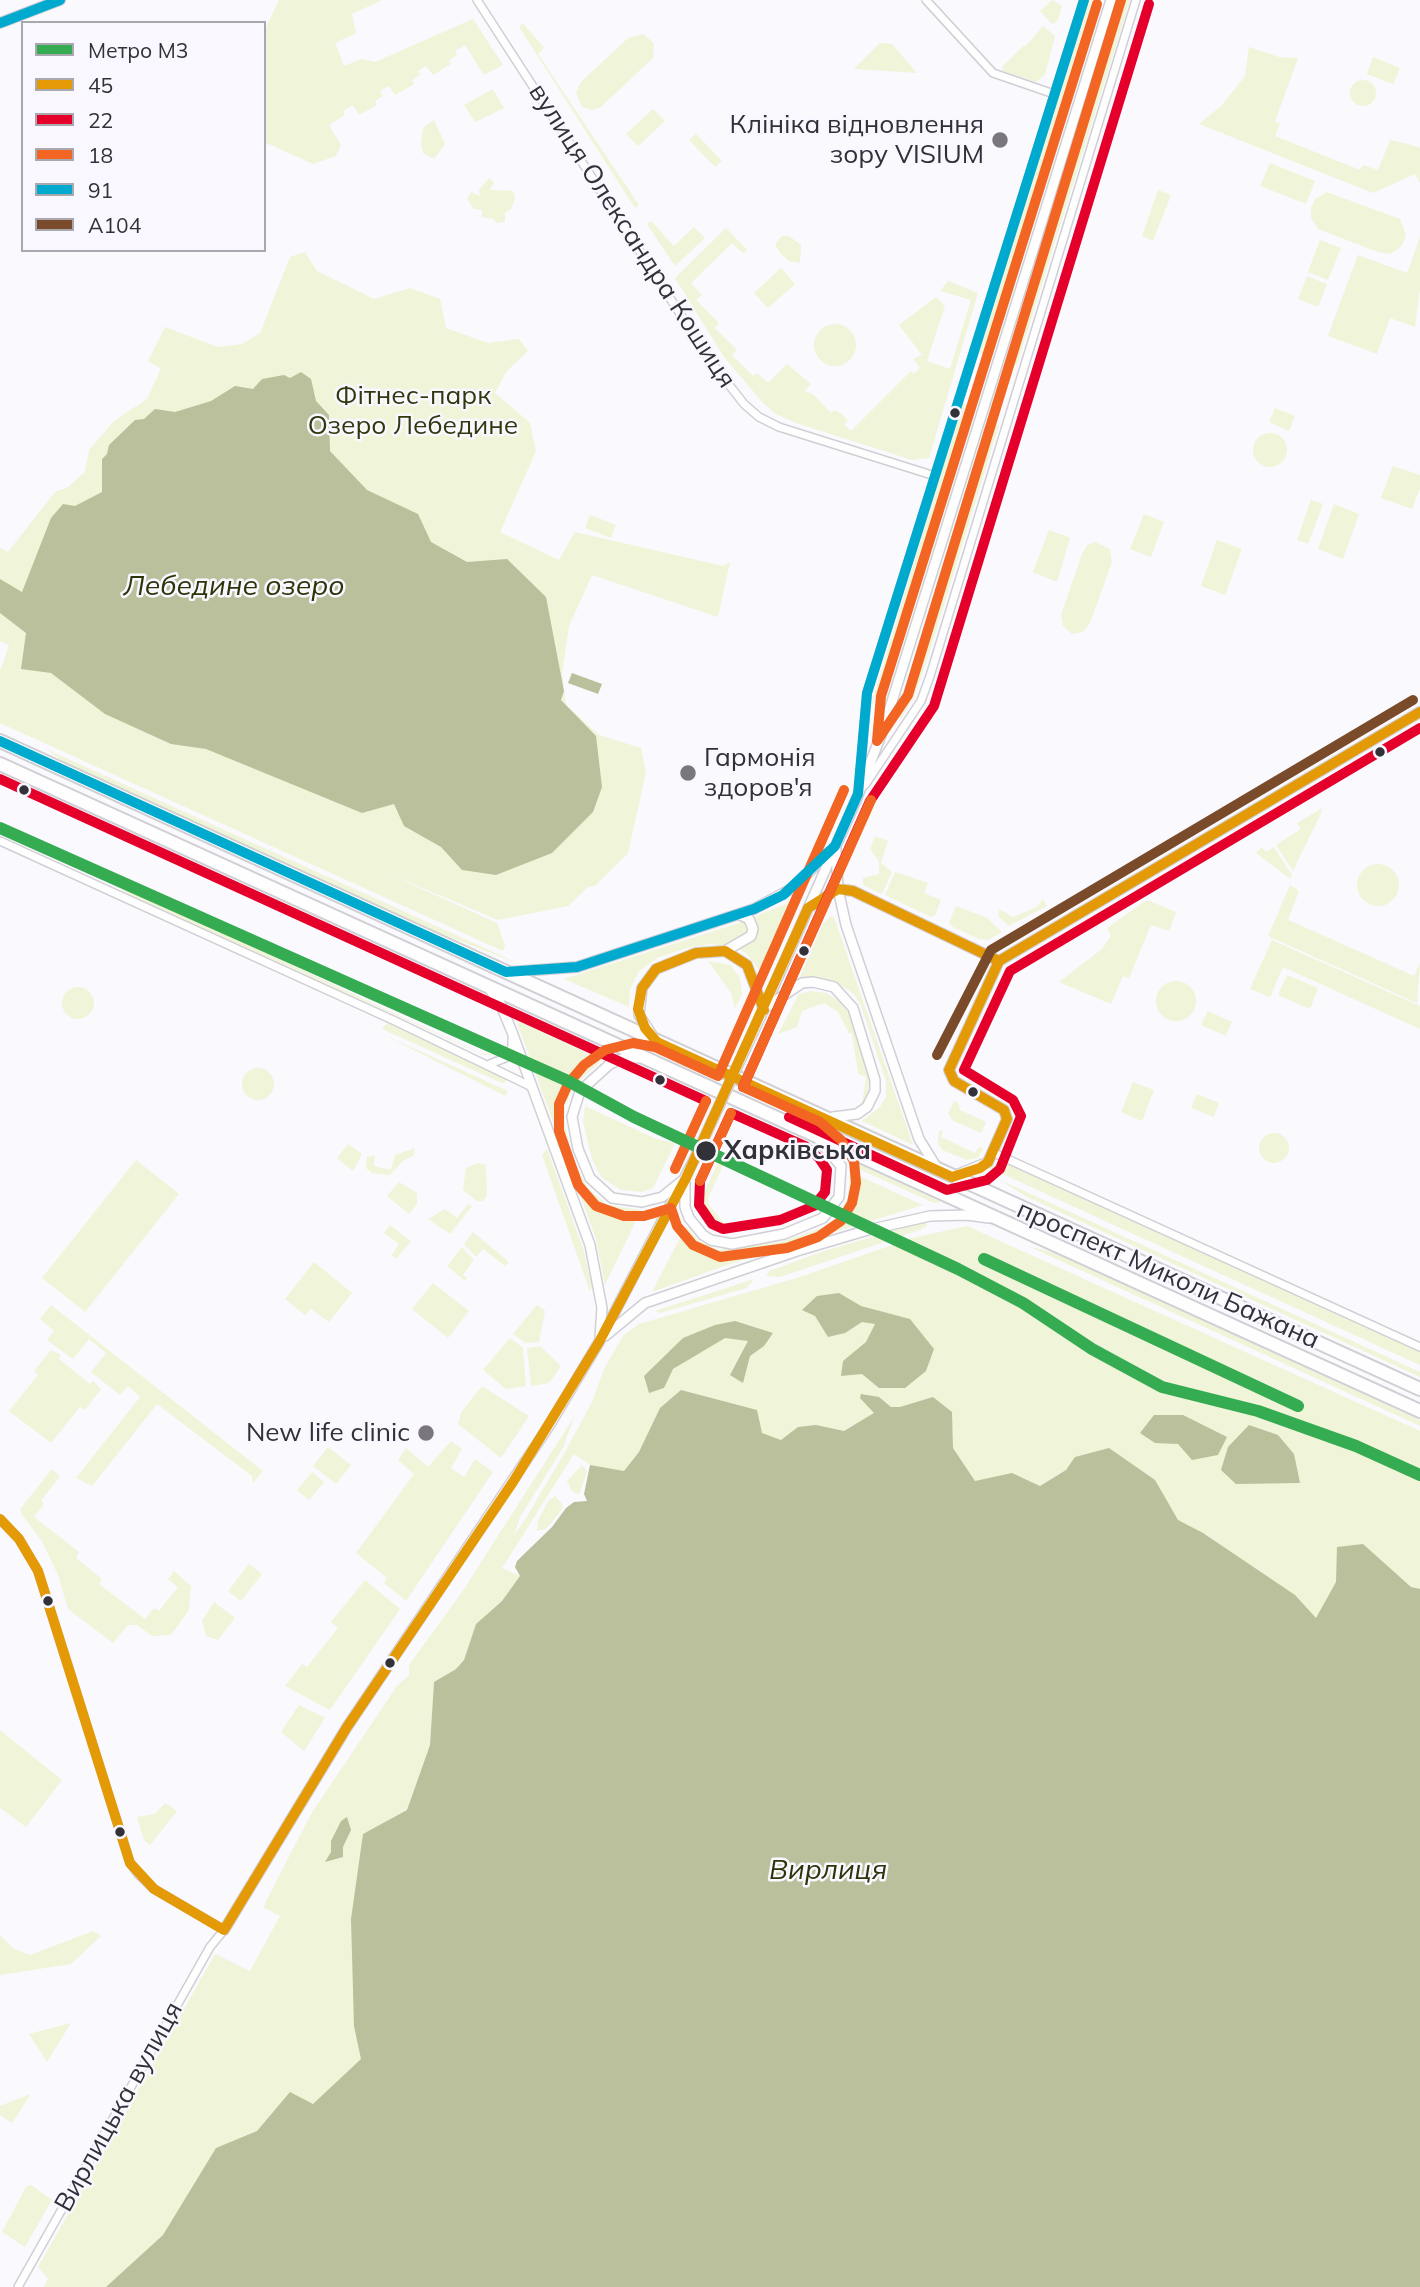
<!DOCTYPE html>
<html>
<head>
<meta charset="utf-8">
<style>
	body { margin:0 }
	#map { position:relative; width:1420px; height:2287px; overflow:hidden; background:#faf9fd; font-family:Mulish,sans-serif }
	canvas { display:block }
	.legend { position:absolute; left:21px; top:21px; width:245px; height:231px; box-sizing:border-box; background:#f9f7ff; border:2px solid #aaa8af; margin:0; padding:9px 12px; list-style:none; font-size:21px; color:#333138 }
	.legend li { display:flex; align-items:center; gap:14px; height:35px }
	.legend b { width:35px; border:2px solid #aaa8af }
</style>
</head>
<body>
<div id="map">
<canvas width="1420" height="2287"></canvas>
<ul class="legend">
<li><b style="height:9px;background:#35ab52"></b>Метро M3</li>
<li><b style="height:9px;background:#e39a06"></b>45</li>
<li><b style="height:9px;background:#e4002b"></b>22</li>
<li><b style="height:9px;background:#f26522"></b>18</li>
<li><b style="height:9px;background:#00a9ce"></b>91</li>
<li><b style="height:9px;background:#7a4b2a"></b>А104</li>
</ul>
</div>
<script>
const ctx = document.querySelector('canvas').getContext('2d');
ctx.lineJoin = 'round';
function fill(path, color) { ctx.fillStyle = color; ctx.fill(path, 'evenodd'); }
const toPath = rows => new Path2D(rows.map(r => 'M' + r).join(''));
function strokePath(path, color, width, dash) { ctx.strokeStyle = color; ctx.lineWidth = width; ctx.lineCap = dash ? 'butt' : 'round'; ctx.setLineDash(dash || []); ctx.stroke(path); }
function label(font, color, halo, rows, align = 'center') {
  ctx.font = font + ' Mulish,sans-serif'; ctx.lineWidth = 5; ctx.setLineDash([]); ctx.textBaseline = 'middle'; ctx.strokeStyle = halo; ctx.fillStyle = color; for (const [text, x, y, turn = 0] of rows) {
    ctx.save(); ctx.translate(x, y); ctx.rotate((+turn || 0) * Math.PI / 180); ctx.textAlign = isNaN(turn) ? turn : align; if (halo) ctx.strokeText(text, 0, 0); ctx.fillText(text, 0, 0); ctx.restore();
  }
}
const green = toPath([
	[279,0,382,0,352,14,356,33,335,43,344,66,362,59,375,62,473,19,503,65,484,75,465,45,455,51,457,55,449,60,451,64,433,75,426,66,418,71,420,75,412,80,414,84,395,95,389,86,380,91,383,96,375,101,377,105,359,115,353,105,343,111,345,115,329,125,341,145,336,156,313,164,264,142,264,32],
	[1052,0,1062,6,1058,20,1052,24,1040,11],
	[1086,0,1092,0,984,354,977,352],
	[1122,0,1130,0,1017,365,1012,363],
	[523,23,544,48,538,54,639,205,635,208,519,27],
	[1043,26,1055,36,1045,75,1036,82,1003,71,1002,67,1023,46,1026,46],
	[643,34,654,43,653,58,601,107,592,110,582,107,576,93,580,83,628,38],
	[880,43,892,44,917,73,854,69],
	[1249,47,1279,57,1298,58,1275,121,1280,123,1275,136,1360,170,1363,165,1378,170,1390,140,1408,144,1420,148,1420,183,1415,174,1373,193,1199,124,1221,106,1245,76],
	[1373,57,1400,68,1393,84,1367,74],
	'1350 93a13 13 0 1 1 26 0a13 13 0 1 1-26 0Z',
	[493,89,504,108,475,122,464,105],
	[653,109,665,121,638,146,626,134],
	[434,120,445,144,434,159,423,153,421,144,423,128],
	[696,134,722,161,715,167,689,140],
	[1270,163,1315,181,1306,204,1260,186],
	[489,178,494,182,490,190,513,191,515,198,511,209,505,213,505,222,496,223,494,219,482,217,482,210,474,209,467,199,471,192,480,196,479,190],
	[1158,190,1171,195,1153,241,1142,236],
	[1327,192,1400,219,1406,235,1402,246,1390,254,1378,252,1318,229,1311,218,1311,208,1315,199],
	[651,221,674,246,694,227,705,238,675,266,647,224],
	[726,228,747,250,743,253,732,243,691,283,702,295,696,300,719,323,715,328,737,350,732,355,753,376,757,373,768,383,787,364,811,384,804,391,813,394,831,413,834,410,842,414,848,421,844,424,851,431,911,371,914,374,920,368,913,359,922,355,899,325,936,297,945,306,927,361,950,369,971,300,940,291,948,281,978,293,929,458,912,460,796,423,776,414,763,403,724,357,675,278],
	[782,236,789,236,801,245,800,263,789,261,780,253,775,245],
	[1420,237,1420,289,1415,327,1390,318,1377,354,1328,336,1358,255,1407,273],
	[1320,240,1341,248,1328,280,1308,272],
	[305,252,317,271,374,299,410,288,440,299,446,328,488,343,519,339,528,351,506,372,495,393,530,423,536,451,500,532,559,560,575,532,723,566,730,562,718,617,592,575,569,626,562,673,566,705,599,735,641,748,646,772,628,853,595,886,588,887,568,906,498,920,380,870,497,923,505,945,503,951,0,723,0,671,9,645,0,641,0,548,8,552,55,492,68,487,85,472,89,450,114,421,147,399,161,369,148,361,165,327,218,347,242,344,260,333,290,257],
	[781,268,795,284,768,308,754,293],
	[1307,276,1327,284,1318,307,1298,299],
	'814 345a21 21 0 1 1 42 0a21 21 0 1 1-42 0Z',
	[962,402,968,405,887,669,869,712],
	[1275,408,1295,416,1289,431,1269,422],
	[994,423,999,425,929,654,914,697,901,719,899,717],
	'1253 450a17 17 0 1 1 34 0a17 17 0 1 1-34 0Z',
	[1393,466,1420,475,1420,488,1412,509,1381,498],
	[1311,500,1323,504,1308,544,1297,540],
	[1334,504,1359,514,1343,559,1318,549],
	[1144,514,1164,522,1151,557,1130,549],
	[590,515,616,525,611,538,585,528],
	[1049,530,1070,538,1057,582,1033,572],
	[1217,540,1242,549,1225,595,1201,586],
	[1095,542,1110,549,1112,562,1090,623,1083,632,1072,634,1063,626,1061,615,1082,554,1087,545],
	[46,749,522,965,429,929,67,764],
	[36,796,46,796,482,995,489,1002],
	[1322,808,1321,813,1293,871,1276,845,1301,829,1297,823],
	[0,823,213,921,211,927,400,1016,481,1053,501,1055,484,1055,129,895,111,880,0,829],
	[875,836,888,841,881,863,892,872,882,894,863,885,863,878,879,874,879,862,870,849],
	[1262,847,1266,852,1274,847,1292,875,1290,879,1256,853],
	'1357 885a21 21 0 1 1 42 0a21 21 0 1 1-42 0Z',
	[895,872,928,883,924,893,941,900,935,915,931,917,885,895],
	[1290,885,1299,891,1288,920,1414,976,1420,963,1417,1003,1268,936],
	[1043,899,1047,906,1009,926,998,916,999,909,1013,917,1037,907],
	[795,900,761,972,746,953,734,946,709,944,687,948,657,958,639,971,630,989,629,1007,564,979,742,922],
	[1147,900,1176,912,1174,918,1169,931,1151,925,1129,978,1123,976,1111,1004,1059,982,1102,949,1111,936,1107,928],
	[956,906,987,918,1002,932,988,940,979,939,951,926,949,922],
	[831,916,834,917,913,1145,862,1121,880,1107,886,1096,886,1081,861,1006,854,994,836,982,800,977,823,924],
	[1272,940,1420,1006,1420,1029,1283,967,1270,997,1250,989],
	[708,961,731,965,740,979,742,995,735,1008,731,993],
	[1287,975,1318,988,1310,1009,1278,995],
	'1156 1001a20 20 0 1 1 40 0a20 20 0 1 1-40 0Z',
	'62 1003a16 16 0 1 1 32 0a16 16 0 1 1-32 0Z',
	[811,991,826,993,841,1002,852,1018,870,1078,867,1098,862,1104,866,1077,858,1074,852,1033,849,1033,838,1012,824,1003,802,1011,797,1027,778,1034,799,994],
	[514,1010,607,1051,605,1054,515,1014],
	[1208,1011,1232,1022,1226,1036,1201,1025],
	[516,1020,602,1060,574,1086,565,1106,564,1119,570,1153,587,1187,607,1205,641,1210,605,1285,596,1239],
	[387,1023,507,1078,504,1084,382,1029],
	[384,1035,508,1091,505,1096],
	'242 1084a16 16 0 1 1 32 0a16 16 0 1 1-32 0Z',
	[1133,1082,1154,1090,1142,1121,1121,1112],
	[1197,1094,1219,1103,1214,1117,1191,1108],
	[954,1101,958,1102,960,1110,986,1122,981,1133,952,1120,948,1113],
	[585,1106,656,1139,675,1143,653,1188,642,1192,621,1190,601,1177,592,1159,583,1122],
	[939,1130,943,1132,941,1137,975,1153,979,1147,983,1148,978,1158,967,1160,942,1150,938,1143],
	'1259 1148a15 15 0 1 1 30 0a15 15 0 1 1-30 0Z',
	[348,1144,362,1154,353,1171,337,1158],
	[415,1148,414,1155,403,1161,390,1175,372,1173,366,1168,367,1157,375,1155,374,1166,391,1170,395,1155],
	[547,1149,583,1248,592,1287,590,1292,542,1155],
	[136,1160,179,1194,85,1312,42,1278],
	[719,1160,723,1166,708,1198,709,1205,724,1223,743,1225,746,1231,720,1232,710,1226,702,1215,698,1206],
	[851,1160,941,1202,934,1203,850,1165],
	[478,1163,486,1165,487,1196,483,1201,477,1201,463,1190,466,1168],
	[997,1163,1011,1165,1420,1351,1420,1365,987,1167],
	[850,1172,923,1205,730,1264,652,1292,686,1226,699,1241,719,1250,780,1242,824,1227,840,1215,848,1197],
	[998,1179,1420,1372,1420,1377,1027,1197],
	[399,1182,417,1193,417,1204,409,1214,387,1196],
	[468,1204,472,1206,450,1234,428,1219,445,1209,457,1218],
	[927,1221,927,1226,917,1231,780,1277,766,1276,769,1271,824,1251],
	[390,1225,411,1241,396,1259,392,1255,399,1244,384,1233],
	[967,1226,1420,1431,1420,1593,1336,1582,1324,1611,1316,1619,1066,1470,1040,1486,1021,1477,975,1481,953,1448,953,1431,853,1425,844,1431,781,1440,770,1438,762,1433,648,1444,623,1472,590,1465,574,1454,502,1568,520,1576,502,1601,476,1624,464,1660,456,1669,434,1682,430,1745,407,1810,363,1834,356,2033,362,2059,343,2076,334,2094,312,2104,280,2104,257,2131,242,2137,163,2235,111,2287,44,2287,48,2279,38,2267,215,1954,250,1971,280,1916,264,1908,265,1903,311,1814,397,1686,409,1675,409,1665,462,1592,574,1417,563,1448,520,1517,514,1535,524,1521,565,1452,592,1402,604,1369,623,1336,639,1324,800,1277,912,1238],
	[473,1232,509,1262,505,1266,483,1249,476,1257,464,1244],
	[1028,1246,1059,1254,1272,1352,1420,1420,1420,1426],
	[462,1247,474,1260,463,1275,467,1278,465,1281,447,1266],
	[314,1262,352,1293,329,1322,311,1309,305,1315,285,1299],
	[754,1279,747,1288,660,1313,655,1311],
	[433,1283,469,1311,448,1338,412,1309],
	[51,1305,263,1471,253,1483,252,1476,157,1404,92,1486,76,1478,140,1397,128,1386,120,1395,91,1372,106,1353,89,1339,73,1359,47,1340,54,1331,40,1319],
	[537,1305,545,1311,539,1342,525,1343,513,1334],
	[510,1338,523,1348,526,1386,506,1389,483,1370],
	[540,1346,561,1366,549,1383,531,1386,527,1348],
	[51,1350,61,1355,59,1359,90,1384,93,1381,101,1389,85,1410,80,1407,51,1443,9,1411,38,1375,34,1371],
	[482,1386,529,1416,501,1458,458,1424,462,1411],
	[451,1441,462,1449,451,1468,464,1477,475,1459,493,1472,406,1601,384,1583,387,1578,356,1553,414,1474,398,1460,406,1448,428,1467],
	[328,1447,351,1465,336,1484,313,1466],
	[582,1465,587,1471,579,1495,572,1491,567,1481],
	[52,1469,60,1476,41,1501,44,1504,34,1517,79,1552,76,1558,102,1579,99,1584,145,1619,154,1608,159,1611,178,1587,168,1579,174,1571,191,1586,189,1610,171,1635,152,1636,137,1625,128,1625,113,1643,68,1609,58,1575,43,1543,21,1513,21,1508],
	[312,1472,324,1482,309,1500,297,1490],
	[555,1496,563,1505,560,1512,546,1529,537,1531,538,1520,548,1501],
	[249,1564,262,1574,241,1601,228,1591],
	[365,1580,400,1609,330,1710,285,1686,302,1664,307,1667,338,1628,331,1622],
	[214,1602,235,1618,218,1640,206,1636,202,1621],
	[299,1705,325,1718,304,1751,281,1732],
	[0,1730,62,1780,26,1827,0,1808],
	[165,1803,177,1811,150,1845,144,1840,137,1817,155,1814],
	[93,1931,101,1936,71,1964,0,1975,0,1935,14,1949,30,1955],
	[71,2023,47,2062,29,2034],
	[31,2094,12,2123,0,2115,0,2106],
	[31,2185,52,2200,25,2247,2,2232,26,2187]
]);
const water = toPath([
	[301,372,311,379,316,401,329,415,330,451,367,490,418,514,431,542,467,562,507,559,546,597,564,691,561,700,596,736,602,787,593,812,552,853,496,875,462,870,441,847,404,826,394,804,362,813,206,749,171,744,105,714,51,673,21,669,26,633,0,613,0,579,22,592,51,518,63,504,75,506,102,492,102,459,107,454,109,445,135,420,144,419,155,409,175,412,211,401,235,386,253,389,262,379,284,375,290,378],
	[572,673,602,684,598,694,568,683],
	[839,1293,861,1306,910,1319,934,1349,926,1371,905,1388,879,1388,862,1374,841,1376,843,1361,866,1342,875,1324,862,1322,845,1333,828,1337,815,1316,802,1310,817,1296],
	[735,1321,773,1333,764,1346,750,1356,743,1383,730,1375,748,1341,725,1338,673,1369,664,1388,649,1393,644,1376,683,1338,715,1325],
	[681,1390,757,1410,762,1433,781,1440,798,1427,816,1425,844,1431,874,1413,860,1398,861,1394,879,1397,891,1407,900,1407,933,1397,952,1412,953,1448,975,1481,1012,1473,1040,1486,1066,1470,1075,1457,1109,1448,1155,1480,1178,1520,1203,1533,1295,1595,1316,1618,1336,1582,1337,1547,1363,1544,1411,1587,1420,1589,1420,2287,106,2287,163,2235,216,2148,257,2131,290,2092,313,2104,361,2059,354,2026,351,1919,363,1834,407,1810,430,1745,434,1682,456,1669,464,1660,476,1624,502,1601,520,1576,515,1567,517,1561,552,1527,566,1508,574,1502,587,1501,584,1494,590,1465,624,1471,639,1452,660,1408],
	[1154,1415,1183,1415,1227,1437,1218,1455,1192,1460,1178,1444,1155,1443,1140,1433],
	[1249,1425,1278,1435,1294,1454,1300,1483,1236,1484,1221,1470,1228,1447],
	[347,1817,351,1830,343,1847,343,1857,325,1862,331,1852,331,1841,341,1821]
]);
const minor = toPath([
	[477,0,712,363,744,404,759,417,779,427,935,476],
	[926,0,993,73,1054,94],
	[865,785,921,701,930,676,1136,0],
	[859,788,867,693,1084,0],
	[0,841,395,1021,532,1087],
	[490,1064,505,1058,512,1047,512,1039],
	[992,1152,1420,1347],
	[0,1519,19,1539,38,1571,130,1863,138,1874,154,1889,224,1930,210,1947,18,2287]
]);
const tertiary = toPath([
	[0,23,60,0],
	[836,850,838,889,846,925,919,1139,937,1168],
	[808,908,838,889,853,891,999,961],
	[725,951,751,936,753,929,749,919,738,914],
	[509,972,577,967,754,909,793,888,829,852],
	[488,987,500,1003,512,1032,590,1245,602,1308,600,1337],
	[768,1006,802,983,813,982,834,987,853,1008,875,1080,875,1091,867,1107,857,1114,833,1117],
	[761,1015,857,798,884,727,1111,0],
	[654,1038,639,1015,642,988,656,969,696,953,725,951,747,965,764,1010],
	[639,1058,624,1058,610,1064,580,1091,572,1117,578,1149,590,1178,612,1198,642,1202,662,1197,682,1181],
	[954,1176,988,1162,1007,1119,1004,1110,954,1081,949,1070,999,961,1420,712],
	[685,1183,685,1207,689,1218,703,1235,711,1240,732,1244,784,1234,823,1218,839,1197,841,1166,819,1140],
	[605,1336,645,1303,797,1251,868,1230,930,1216,967,1215,989,1218],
	[224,1930,347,1727,549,1426,599,1342,694,1160]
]);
const trunk = toPath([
	[0,741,1420,1389],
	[0,764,1420,1411]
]);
const tertiaryBridge = toPath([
	[694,1160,761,1015]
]);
const bus1 = toPath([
	[764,1010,747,965,725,951,696,953,656,969,642,988,638,1009,645,1028,657,1042,952,1177,980,1168,988,1162,1007,1119,1004,1110,954,1081,949,1070,999,961,1420,712],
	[0,1519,19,1539,38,1571,130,1863,154,1889,224,1930],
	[224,1930,347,1727,513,1482,599,1342,686,1178,808,908,838,889,853,891,999,961]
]);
const bus2 = toPath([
	[0,779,706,1101],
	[743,1087,870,801,934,706,1149,4],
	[731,1113,805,1146,819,1158,827,1170,825,1192,814,1206,780,1220,723,1229,712,1224,699,1205,700,1181,731,1113],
	[789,1117,947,1190,987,1180,1000,1169,1021,1116,1013,1100,964,1070,1010,971,1420,728]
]);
const bus3 = toPath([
	[1097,4,881,696,877,741,908,695,1121,0],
	[844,790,718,1076,655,1047,633,1043,605,1050,584,1065,568,1084,559,1104,559,1131,578,1185,596,1206,624,1216,644,1216,671,1208,677,1226,693,1245,720,1257,787,1248,818,1237,841,1221,852,1203,856,1183,854,1161,841,1140,820,1122,743,1087,871,800],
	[675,1169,706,1101],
	[700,1181,731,1113]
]);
const bus4 = toPath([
	[0,23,60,0],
	[0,741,506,972,577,967,754,909,783,895,835,846,858,794,867,693,1084,0]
]);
const bus5 = toPath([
	[937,1055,991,950,1413,700]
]);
const metro1 = toPath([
	[0,828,568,1081,634,1117,958,1269,1023,1303,1092,1349,1162,1387,1258,1411,1356,1446,1420,1475],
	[984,1259,1298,1406]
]);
const markers = [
	[1000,140,9,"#79777d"],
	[955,413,6,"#333138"],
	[1380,752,6,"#333138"],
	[688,773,9,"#79777d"],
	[24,790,6,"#333138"],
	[804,951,6,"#333138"],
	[660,1080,6,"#333138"],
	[973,1092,6,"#333138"],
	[706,1151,11,"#333138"],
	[426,1433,9,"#79777d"],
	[48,1601,6,"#333138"],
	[390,1663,6,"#333138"],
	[120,1832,6,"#333138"]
];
const poiNames = [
	["Клініка відновлення",984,125],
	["зору VISIUM",984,155],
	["Гармонія",704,758,"left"],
	["здоров'я",704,788,"left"],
	["New life clinic",410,1433]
];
const streetNames = [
	["вулиця Олександра Кошиця",632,236,57],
	["проспект Миколи Бажана",1168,1275,24],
	["Вирлицька вулиця",119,2107,-61]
];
const parkNames = [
	["Фітнес-парк",413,396],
	["Озеро Лебедине",413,426]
];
const stopNames = [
	["Харківська",724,1151]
];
const waterNames = [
	["Лебедине озеро",234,587],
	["Вирлиця",828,1871]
];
fill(green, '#f0f4d9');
fill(water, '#bac09b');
strokePath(minor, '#d0cfd4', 10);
strokePath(tertiary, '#d0cfd4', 12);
strokePath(trunk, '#d0cfd4', 16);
strokePath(minor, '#fefeff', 7);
strokePath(tertiary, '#fefeff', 9);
strokePath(trunk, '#fefeff', 12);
strokePath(tertiaryBridge, '#d0cfd4', 12, []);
strokePath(tertiaryBridge, '#fefeff', 9);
strokePath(bus1, '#e39a06', 10);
strokePath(bus2, '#e4002b', 10);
strokePath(bus3, '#f26522', 10);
strokePath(bus4, '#00a9ce', 10);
strokePath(bus5, '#7a4b2a', 10);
strokePath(metro1, '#35ab52', 12);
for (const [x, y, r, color] of markers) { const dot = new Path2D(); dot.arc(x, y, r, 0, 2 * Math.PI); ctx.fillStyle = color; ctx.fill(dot); strokePath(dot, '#f9f7ff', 2.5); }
label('26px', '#333138', '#f9f7ff', poiNames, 'right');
label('26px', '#333138', '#f9f7ff', streetNames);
label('26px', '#32370c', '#f9f7ff', parkNames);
label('bold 26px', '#333138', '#f9f7ff', stopNames, 'left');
label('italic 28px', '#2f3408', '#f9f7ff', waterNames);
</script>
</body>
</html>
